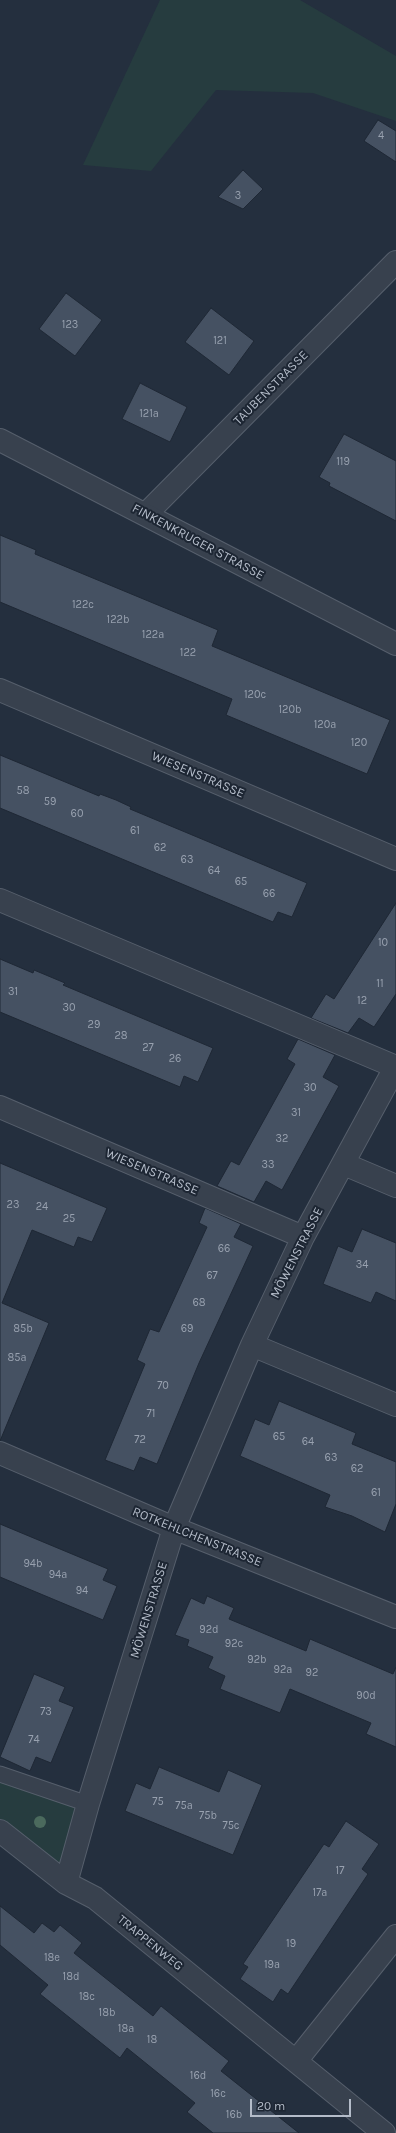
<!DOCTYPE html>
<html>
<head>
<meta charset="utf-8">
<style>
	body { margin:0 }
	#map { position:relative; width:396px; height:2133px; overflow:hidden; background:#242f3e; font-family:Karla,sans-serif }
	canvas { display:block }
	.scale { position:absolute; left:250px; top:2099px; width:101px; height:18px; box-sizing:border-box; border:2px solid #b4bcc9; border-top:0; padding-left:5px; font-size:12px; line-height:14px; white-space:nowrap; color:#b4bcc9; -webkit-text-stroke:3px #1d2633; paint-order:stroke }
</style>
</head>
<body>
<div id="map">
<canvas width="396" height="2133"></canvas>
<div class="scale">20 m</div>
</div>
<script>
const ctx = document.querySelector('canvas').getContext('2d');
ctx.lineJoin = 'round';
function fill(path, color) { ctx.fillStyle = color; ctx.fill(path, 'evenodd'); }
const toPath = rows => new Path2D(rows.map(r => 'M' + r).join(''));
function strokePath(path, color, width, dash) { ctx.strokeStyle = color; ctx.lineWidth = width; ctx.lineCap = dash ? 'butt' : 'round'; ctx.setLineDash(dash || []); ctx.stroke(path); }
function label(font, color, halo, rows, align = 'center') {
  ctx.font = font + ' Karla,sans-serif'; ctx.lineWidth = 4; ctx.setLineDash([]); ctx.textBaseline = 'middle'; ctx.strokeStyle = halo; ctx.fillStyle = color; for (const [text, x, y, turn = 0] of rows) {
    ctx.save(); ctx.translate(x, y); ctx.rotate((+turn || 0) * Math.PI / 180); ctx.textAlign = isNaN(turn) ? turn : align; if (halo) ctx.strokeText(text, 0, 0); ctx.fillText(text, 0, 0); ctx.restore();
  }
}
const green = toPath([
	[160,0,300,0,396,56,396,121,313,93,216,90,151,171,83,165],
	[0,1774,88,1804,66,1883,0,1831]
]);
const building = toPath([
	[378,120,396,131,396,162,364,141,378,120],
	[243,170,263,189,243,209,218,197,243,170],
	[66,293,102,320,75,356,39,329,66,293],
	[211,308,254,341,229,375,185,342,211,308],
	[140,383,187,407,170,442,122,419,140,383],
	[344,434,396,461,396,521,329,486,330,483,319,477,344,434],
	[0,535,36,550,35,554,218,630,212,646,390,720,367,774,226,715,232,699,0,602,0,535],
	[0,755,99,796,100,794,116,800,131,807,130,809,307,883,292,917,278,912,273,922,0,808,0,755],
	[396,903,396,994,374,1027,359,1018,348,1033,311,1018,326,994,334,999,396,903],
	[0,959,33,973,34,970,65,983,63,985,213,1048,198,1082,184,1076,180,1087,0,1012,0,959],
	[298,1039,335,1055,323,1077,339,1086,282,1190,266,1181,254,1202,217,1186,231,1161,239,1165,295,1064,287,1059,298,1039],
	[0,1163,107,1208,92,1242,78,1237,74,1247,32,1230,2,1303,49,1323,0,1441,0,1163],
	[205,1208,241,1224,234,1237,253,1246,199,1363,157,1464,140,1457,134,1471,105,1460,145,1364,137,1360,150,1329,159,1332,207,1227,199,1223,205,1208],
	[362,1229,396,1243,396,1301,376,1292,371,1303,323,1284,338,1246,352,1252,362,1229],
	[279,1401,356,1433,352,1444,396,1462,396,1504,385,1532,352,1516,325,1507,330,1495,240,1456,255,1419,269,1425,279,1401],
	[0,1524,108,1569,103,1580,117,1586,103,1620,0,1577,0,1524],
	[207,1596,234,1608,229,1619,306,1651,310,1639,393,1674,396,1667,396,1747,366,1734,371,1723,290,1689,280,1713,220,1689,225,1676,208,1668,213,1657,187,1646,189,1640,175,1635,191,1598,204,1604,207,1596],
	[34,1674,65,1687,59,1701,74,1707,51,1763,36,1757,30,1771,0,1757,34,1674],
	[159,1767,219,1792,228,1770,262,1785,233,1855,125,1811,136,1783,150,1789,159,1767],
	[346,1821,379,1844,362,1869,368,1874,288,1994,281,1989,273,2002,240,1979,248,1967,243,1964,324,1844,329,1847,346,1821],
	[0,1906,34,1933,42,1923,54,1932,60,1925,82,1943,74,1953,153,2016,161,2006,193,2032,229,2061,221,2071,299,2133,213,2133,187,2112,195,2103,153,2069,127,2048,120,2058,40,1994,48,1985,0,1945,0,1906]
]);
const service = toPath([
	[0,1774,88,1804]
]);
const minor = toPath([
	[146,514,396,262],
	[0,690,396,859],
	[0,900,396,1067],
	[0,1107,303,1237],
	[344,1164,396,1186],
	[252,1345,396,1405],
	[0,1453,174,1528,396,1617],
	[0,1831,66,1883,95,1898,384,2133],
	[66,1883,88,1804,174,1528,252,1345,303,1237,396,1066],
	[296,2061,396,1936]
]);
const tertiary = toPath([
	[0,440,396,644]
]);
const trees = [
	[40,1822]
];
const numberNames = [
	["4",381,136],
	["3",238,196],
	["123",70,325],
	["121",220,341],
	["121a",149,414],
	["119",343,462],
	["122c",83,605],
	["122b",118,620],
	["122a",153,635],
	["122",188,653],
	["120c",255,695],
	["120b",290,710],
	["120a",325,725],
	["120",359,743],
	["58",23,791],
	["59",50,802],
	["60",77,814],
	["61",135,831],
	["62",160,848],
	["63",187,860],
	["64",214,871],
	["65",241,882],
	["66",269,894],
	["10",383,943],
	["11",380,984],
	["31",13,992],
	["12",362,1001],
	["30",69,1008],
	["29",94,1025],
	["28",121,1036],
	["27",148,1048],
	["26",175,1059],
	["30",310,1088],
	["31",296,1113],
	["32",282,1139],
	["33",268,1165],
	["23",13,1205],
	["24",42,1207],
	["25",69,1219],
	["66",224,1249],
	["34",362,1265],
	["67",212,1276],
	["68",199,1303],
	["85b",23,1329],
	["69",187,1329],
	["85a",17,1358],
	["70",163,1386],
	["71",151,1414],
	["65",279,1437],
	["72",140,1440],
	["64",308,1442],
	["63",331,1458],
	["62",357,1469],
	["61",376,1493],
	["94b",33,1564],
	["94a",58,1575],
	["94",82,1591],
	["92d",209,1630],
	["92c",234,1644],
	["92b",257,1660],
	["92a",283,1670],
	["92",312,1673],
	["90d",366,1696],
	["73",46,1712],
	["74",34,1740],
	["75",158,1802],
	["75a",184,1806],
	["75b",208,1816],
	["75c",231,1826],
	["17",340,1871],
	["17a",320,1893],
	["19",291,1944],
	["18e",52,1958],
	["19a",272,1965],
	["18d",71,1977],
	["18c",87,1997],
	["18b",107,2013],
	["18a",126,2029],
	["18",152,2040],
	["16d",198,2076],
	["16c",218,2094],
	["16b",234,2115]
];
const streetNames = [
	["TAUBENSTRASSE",271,388,-45],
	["FINKENKRUGER STRASSE",198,542,28],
	["WIESENSTRASSE",198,775,23],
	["WIESENSTRASSE",152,1172,23],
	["MÖWENSTRASSE",297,1253,-63],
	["ROTKEHLCHENSTRASSE",197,1537,22],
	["MÖWENSTRASSE",149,1610,-73],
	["TRAPPENWEG",150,1943,39]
];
fill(green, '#263c3f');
fill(building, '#455162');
strokePath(building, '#1f2835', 1);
strokePath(service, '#565f6c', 17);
strokePath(minor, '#565f6c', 24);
strokePath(tertiary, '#565f6c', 24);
strokePath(service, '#38414e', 15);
strokePath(minor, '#38414e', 22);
strokePath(tertiary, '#38414e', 22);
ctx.fillStyle = '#4b6a5d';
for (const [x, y] of trees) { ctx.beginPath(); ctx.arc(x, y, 6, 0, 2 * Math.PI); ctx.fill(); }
label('11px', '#98a1af', null, numberNames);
label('13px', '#b4bcc9', '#1d2633', streetNames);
</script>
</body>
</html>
